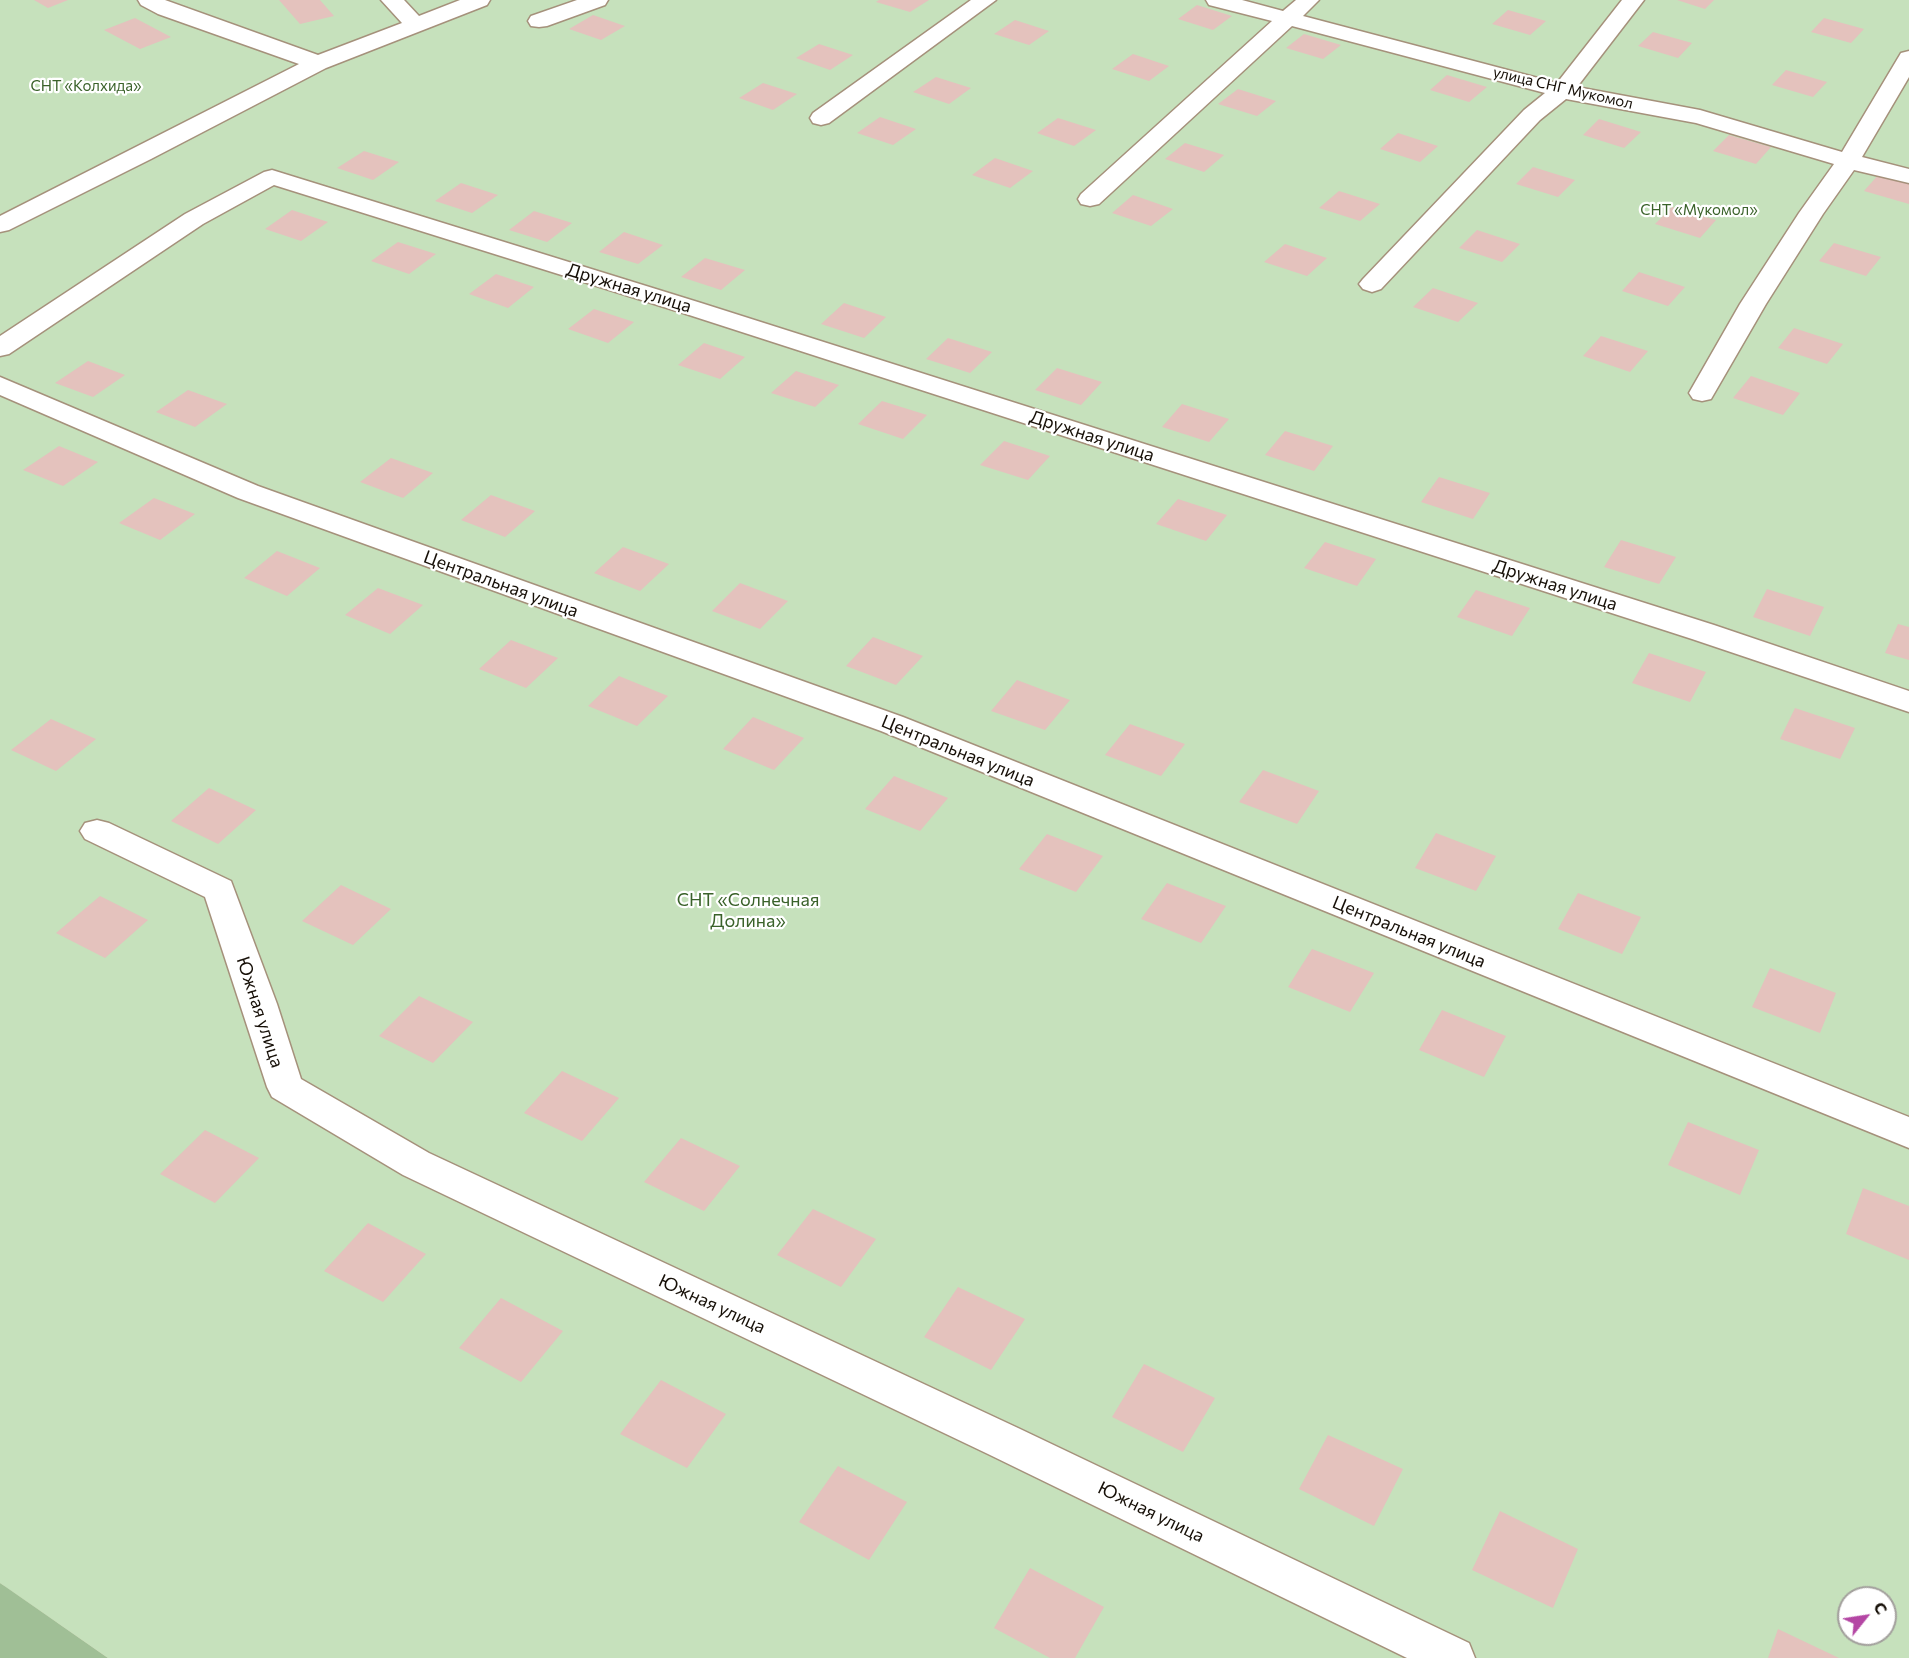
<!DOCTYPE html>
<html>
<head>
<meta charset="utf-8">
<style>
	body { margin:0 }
	#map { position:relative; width:1909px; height:1658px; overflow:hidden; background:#ffeedb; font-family:Commissioner,sans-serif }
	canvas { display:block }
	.north { position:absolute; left:1837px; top:1586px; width:60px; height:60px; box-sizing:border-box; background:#fff; border:2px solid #a29f9c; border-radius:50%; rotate:60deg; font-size:16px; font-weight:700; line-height:24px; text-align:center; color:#160f07 }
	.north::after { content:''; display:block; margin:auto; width:21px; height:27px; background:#b446a4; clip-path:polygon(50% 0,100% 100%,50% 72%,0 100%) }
</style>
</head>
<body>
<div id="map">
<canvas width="1909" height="1658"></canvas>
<div class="north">С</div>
</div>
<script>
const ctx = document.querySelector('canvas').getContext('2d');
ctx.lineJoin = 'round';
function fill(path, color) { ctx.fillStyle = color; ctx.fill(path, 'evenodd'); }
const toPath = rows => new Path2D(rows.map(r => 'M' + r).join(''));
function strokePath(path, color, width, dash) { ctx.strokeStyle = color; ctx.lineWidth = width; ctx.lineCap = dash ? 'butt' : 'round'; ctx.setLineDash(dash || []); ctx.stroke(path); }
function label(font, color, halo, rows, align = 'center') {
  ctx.font = font + ' Commissioner,sans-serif'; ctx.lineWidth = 4.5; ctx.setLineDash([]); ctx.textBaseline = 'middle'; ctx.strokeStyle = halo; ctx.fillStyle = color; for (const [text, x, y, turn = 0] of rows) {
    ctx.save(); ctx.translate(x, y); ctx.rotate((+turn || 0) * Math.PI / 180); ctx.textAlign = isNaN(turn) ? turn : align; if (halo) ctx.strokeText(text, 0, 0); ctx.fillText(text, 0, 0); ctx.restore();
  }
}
const green = toPath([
	[0,0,1909,0,1909,1658,108,1658,0,1583],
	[1849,1598,1885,1598,1885,1634,1849,1634]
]);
const forest = toPath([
	[0,1583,6,1587,108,1658,0,1658]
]);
const building = toPath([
	[34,0,68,0,48,8],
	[279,0,320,0,334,16,300,24],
	[879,0,929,0,910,12,876,2],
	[1677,0,1714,0,1705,9],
	[1197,5,1232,16,1213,30,1178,19],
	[1508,10,1546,21,1530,35,1492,24],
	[593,15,625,26,601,40,569,29],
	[135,18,171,37,140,49,104,30],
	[1824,18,1864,29,1851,43,1811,32],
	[1015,20,1049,31,1029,45,994,34],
	[1653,32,1692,43,1678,58,1638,46],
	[1304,34,1341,45,1323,59,1286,48],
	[819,44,853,55,830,70,796,58],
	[1133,54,1169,66,1149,81,1112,69],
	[1786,70,1827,82,1813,97,1772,85],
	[1447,75,1487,87,1469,102,1430,90],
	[936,77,971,88,949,104,913,92],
	[763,83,797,94,773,110,739,98],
	[1238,89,1276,101,1257,116,1218,104],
	[880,117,916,129,893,145,857,133],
	[1058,118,1096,130,1074,146,1037,133],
	[1599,119,1641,132,1624,148,1583,135],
	[1398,133,1438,146,1420,162,1380,149],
	[1729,135,1771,147,1756,164,1713,151],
	[1185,143,1224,155,1204,172,1165,159],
	[364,151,399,162,373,180,337,168],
	[995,158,1033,171,1010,188,972,175],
	[1533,167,1575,180,1558,197,1516,184],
	[1879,174,1909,183,1909,204,1864,191],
	[461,183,498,195,472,213,435,201],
	[1339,191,1380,204,1360,221,1319,208],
	[1133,195,1173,209,1151,226,1112,213],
	[1672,207,1716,220,1700,238,1655,224],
	[292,210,328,222,301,241,265,229],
	[534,211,572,223,547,242,509,230],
	[1477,230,1520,244,1502,262,1459,248],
	[624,232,663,245,638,264,599,252],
	[398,242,436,254,409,274,371,261],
	[1834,243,1881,257,1866,276,1819,261],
	[1285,244,1327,258,1307,276,1264,262],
	[705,258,745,270,721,290,681,277],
	[1639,272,1685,287,1668,306,1622,291],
	[496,274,534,287,508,308,469,294],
	[1433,288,1478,303,1458,322,1413,307],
	[844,303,886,317,864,338,821,324],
	[594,309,634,322,608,343,568,329],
	[1794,328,1843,344,1827,364,1778,348],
	[1601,336,1648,351,1630,372,1583,356],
	[948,338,992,352,970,373,926,359],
	[704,343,745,357,720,379,678,365],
	[88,361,125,375,93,397,55,383],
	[1057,368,1102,382,1081,405,1035,390],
	[796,371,839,385,815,407,771,393],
	[1751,376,1800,393,1783,415,1733,398],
	[188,390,227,404,195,427,156,412],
	[882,401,927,415,903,439,858,424],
	[1182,404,1229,419,1209,442,1162,427],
	[1285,431,1333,446,1314,471,1265,455],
	[1004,441,1050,456,1028,480,980,465],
	[59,446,98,462,63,486,23,470],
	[391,458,433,473,403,498,360,482],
	[1439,477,1490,493,1473,519,1421,502],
	[491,495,535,511,505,537,461,520],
	[154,498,195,514,160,540,119,523],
	[1178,499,1227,515,1206,541,1156,524],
	[1621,540,1676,557,1659,584,1604,567],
	[1325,542,1376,559,1357,586,1304,568],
	[623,547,669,564,640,591,594,573],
	[277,551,320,568,287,596,244,578],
	[740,583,788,601,760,629,712,611],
	[378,588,423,605,390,634,345,615],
	[1767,589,1824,607,1810,636,1753,617],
	[1476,590,1530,608,1512,636,1457,617],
	[1898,624,1909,627,1909,660,1885,653],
	[873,637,923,656,896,685,846,666],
	[511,640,558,658,526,688,479,669],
	[1649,653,1706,672,1690,702,1632,683],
	[619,676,668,696,637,726,588,706],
	[1017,680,1070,700,1045,730,991,711],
	[1795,708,1855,728,1840,759,1780,739],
	[753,717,804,738,774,770,723,749],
	[51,719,96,739,56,771,11,750],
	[1130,724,1185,744,1161,776,1105,755],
	[1263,770,1319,791,1297,824,1239,802],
	[894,776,948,798,920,831,865,809],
	[209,788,256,810,218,844,171,821],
	[1436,833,1496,856,1476,891,1415,868],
	[1047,834,1103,856,1076,892,1019,869],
	[1167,883,1226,906,1201,943,1141,919],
	[341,885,391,909,353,945,302,921],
	[1578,893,1641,917,1622,954,1558,929],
	[100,896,148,920,105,958,56,933],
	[1312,949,1374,973,1350,1012,1288,987],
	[1770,968,1836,993,1820,1033,1752,1007],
	[419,996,473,1022,433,1063,379,1036],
	[1442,1010,1506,1036,1484,1077,1419,1050],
	[562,1071,619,1098,582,1141,524,1113],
	[1688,1122,1759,1150,1740,1195,1668,1165],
	[205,1130,259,1158,215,1203,160,1174],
	[681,1138,740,1166,704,1211,644,1182],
	[1863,1188,1909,1206,1909,1260,1846,1234],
	[813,1209,876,1239,841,1287,777,1255],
	[368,1223,426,1254,383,1302,324,1271],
	[958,1287,1025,1319,991,1370,924,1337],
	[501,1298,563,1331,521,1382,459,1348],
	[1144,1364,1215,1398,1183,1452,1112,1417],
	[661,1380,726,1414,687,1468,620,1434],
	[1328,1435,1403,1469,1374,1526,1299,1489],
	[838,1466,907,1502,869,1560,799,1522],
	[1500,1511,1578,1549,1553,1608,1472,1570],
	[1030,1568,1104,1607,1075,1658,1050,1658,994,1628],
	[1778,1629,1839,1658,1768,1658]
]);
const minor = toPath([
	[138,0,165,0,318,55,402,23,381,0,404,0,419,16,460,0,490,0,487,5,326,68,151,159,9,230,0,232,0,216,299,64,158,14,141,5,138,0],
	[577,0,608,0,605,5,547,26,539,27,531,26,528,21,531,16,577,0],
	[971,0,996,0,829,123,821,125,813,123,810,118,813,113,971,0],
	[1206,0,1242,0,1283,11,1296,0,1319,0,1303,16,1557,83,1622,0,1644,0,1577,87,1700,110,1842,152,1898,58,1901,53,1909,51,1909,77,1862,157,1909,169,1909,183,1854,170,1823,214,1766,304,1711,399,1702,401,1693,399,1689,393,1740,304,1799,213,1834,164,1696,123,1566,99,1540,120,1381,289,1372,292,1363,289,1359,284,1363,279,1524,110,1545,93,1292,26,1099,204,1090,206,1081,204,1078,199,1081,194,1272,21,1209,5,1206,0],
	[272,170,701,303,1714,625,1909,691,1909,712,1692,639,683,313,274,185,203,224,9,354,0,356,0,336,185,214,264,172,272,170],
	[0,377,258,486,903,717,1909,1117,1909,1148,881,731,238,498,0,395,0,377],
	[97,820,109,823,231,881,277,1004,301,1079,429,1153,1018,1428,1469,1643,1475,1658,1407,1658,988,1454,403,1175,272,1097,267,1087,205,897,85,839,80,831,85,823,97,820]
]);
const farParknames = [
	["СНТ «Колхида»",86,86],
	["СНТ «Мукомол»",1699,210]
];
const farStreetnames = [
	["улица СНГ Мукомол",1563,88,13]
];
const streetNames = [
	["Дружная улица",629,288,17],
	["Дружная улица",1092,436,18],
	["Центральная улица",501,584,20],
	["Дружная улица",1555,585,18],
	["Центральная улица",958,751,22],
	["Центральная улица",1409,932,22],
	["Южная улица",260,1012,72],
	["Южная улица",712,1304,25],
	["Южная улица",1151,1512,26]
];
const parkNames = [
	["СНТ «Солнечная",748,900],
	["Долина»",748,921]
];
fill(green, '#c6e1bc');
fill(forest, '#a0bf96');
fill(building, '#e4c2bd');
strokePath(minor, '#a5917b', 3);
fill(minor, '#fff');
label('15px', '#3a622a', '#fff', farParknames);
label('15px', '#160f07', '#fff', farStreetnames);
label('18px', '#160f07', '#fff', streetNames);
label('18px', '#3a622a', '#fff', parkNames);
</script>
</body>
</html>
